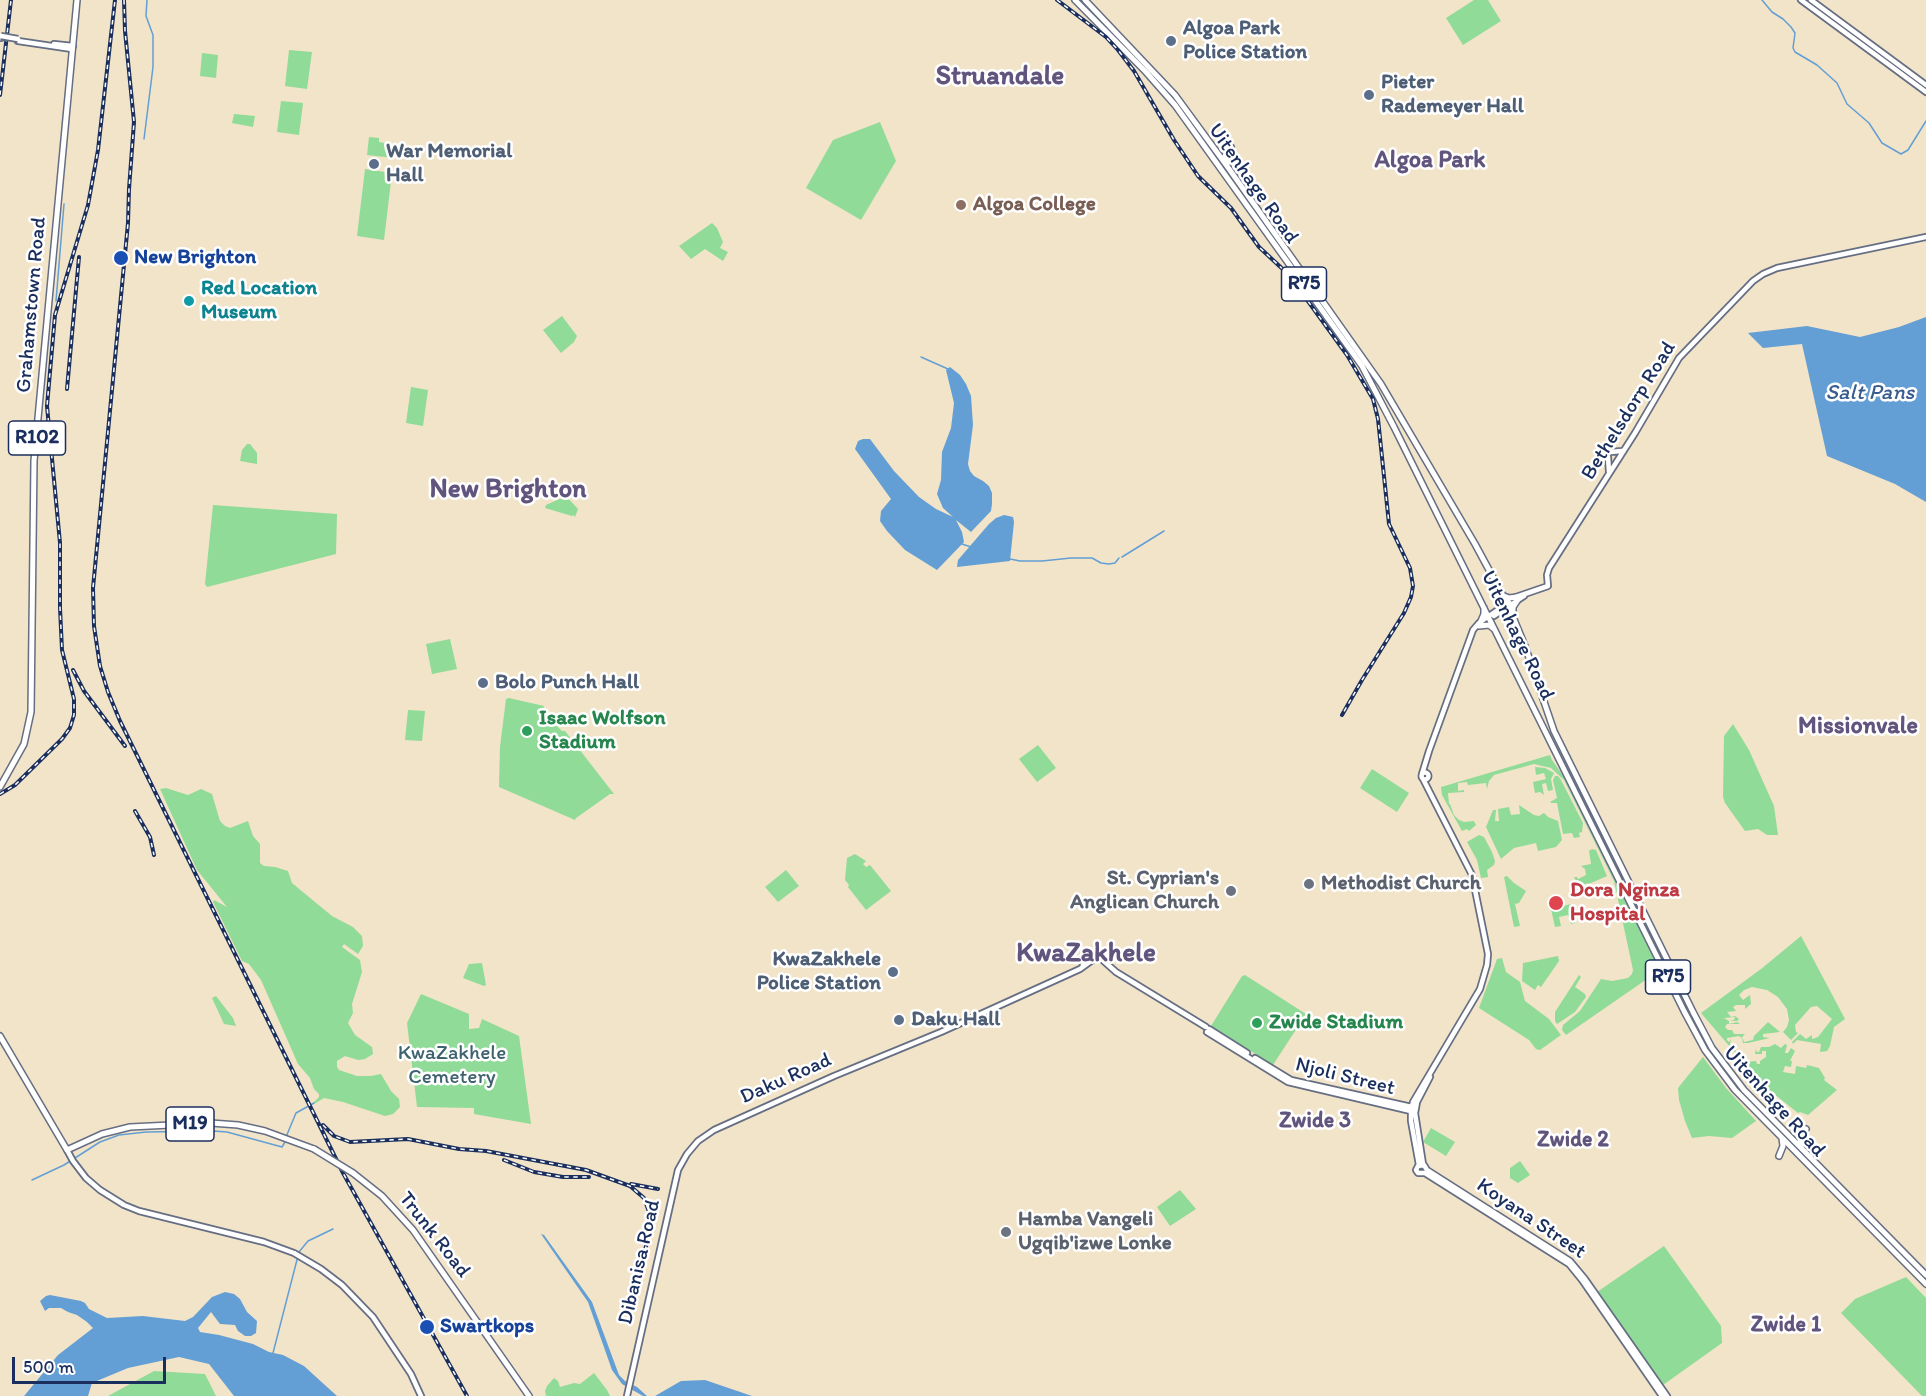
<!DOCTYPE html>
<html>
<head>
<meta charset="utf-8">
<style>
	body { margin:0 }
	#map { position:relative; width:1926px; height:1396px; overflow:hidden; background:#f2e4c9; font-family:Itim,sans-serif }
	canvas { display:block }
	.scale { position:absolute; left:12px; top:1357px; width:154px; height:27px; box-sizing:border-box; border:3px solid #1b2f5e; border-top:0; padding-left:8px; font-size:18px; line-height:21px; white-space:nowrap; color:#1b2f5e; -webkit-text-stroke:4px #fff; paint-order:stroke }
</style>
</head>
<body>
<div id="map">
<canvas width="1926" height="1396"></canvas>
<div class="scale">500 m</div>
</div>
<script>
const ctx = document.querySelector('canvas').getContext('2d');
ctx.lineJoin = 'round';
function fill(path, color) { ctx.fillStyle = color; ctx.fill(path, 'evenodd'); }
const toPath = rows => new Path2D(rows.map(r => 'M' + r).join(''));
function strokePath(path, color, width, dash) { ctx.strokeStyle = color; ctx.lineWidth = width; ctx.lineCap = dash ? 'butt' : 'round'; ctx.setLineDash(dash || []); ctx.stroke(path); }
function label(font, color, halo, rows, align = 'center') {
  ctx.font = font + ' Itim,sans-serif'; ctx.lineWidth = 5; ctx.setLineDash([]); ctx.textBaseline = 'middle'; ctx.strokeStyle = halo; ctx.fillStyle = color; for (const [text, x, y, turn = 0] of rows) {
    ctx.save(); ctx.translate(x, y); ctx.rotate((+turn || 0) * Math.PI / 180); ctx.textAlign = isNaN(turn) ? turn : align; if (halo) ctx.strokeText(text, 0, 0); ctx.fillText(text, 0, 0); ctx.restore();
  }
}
const green = toPath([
	[1474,0,1488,0,1501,21,1463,45,1446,18],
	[289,50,312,52,307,89,285,86],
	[202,53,218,55,216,78,200,76],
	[281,101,303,103,299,135,277,132],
	[234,114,255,116,253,127,232,123],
	[880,122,896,161,861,220,806,188,833,140],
	[369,137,379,138,379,142,396,145,394,158,367,155],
	[365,169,392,173,384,240,357,236],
	[712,223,717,228,723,242,720,248,728,252,723,261,705,249,691,259,679,246],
	[562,316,577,336,574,342,561,353,543,330],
	[411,387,428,390,423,426,406,423],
	[247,444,250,444,257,453,257,464,240,461,242,450],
	[566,496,578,509,575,517,573,515,572,516,545,508,546,505],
	[213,505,337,514,336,554,207,587,205,584],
	[450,639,457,669,432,674,426,644],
	[509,698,544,706,543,710,553,720,555,718,560,724,558,727,562,731,565,731,614,794,610,794,576,818,575,820,499,787,500,747,506,699],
	[408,710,425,711,422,741,405,740],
	[1733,724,1749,750,1774,806,1778,835,1767,835,1758,829,1745,831,1725,803,1723,797,1724,736],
	[1038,745,1056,768,1037,782,1019,759],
	[1550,755,1552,760,1562,774,1660,970,1566,1035,1562,1030,1563,1025,1580,1011,1601,979,1612,981,1628,978,1632,974,1633,970,1614,881,1564,780,1551,768,1534,764,1494,775,1489,781,1487,789,1486,783,1468,785,1467,782,1458,783,1458,791,1464,790,1464,792,1448,793,1449,804,1450,804,1454,815,1459,820,1464,822,1474,821,1476,825,1469,831,1467,829,1462,831,1442,795,1441,787],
	[1535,767,1545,768,1554,773,1551,779,1553,790,1548,791,1546,783,1542,784,1544,795,1540,792,1535,793,1533,782,1546,779,1544,773,1536,775],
	[1372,769,1409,793,1397,812,1360,788],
	[1555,776,1558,776,1561,780,1583,823,1582,832,1579,833,1580,837,1574,838,1572,833,1563,834,1557,803,1551,803,1550,802,1557,798,1553,780],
	[166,788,188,795,201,789,212,794,220,821,225,826,230,828,248,821,253,836,260,844,260,863,264,866,275,867,288,871,292,883,332,916,353,927,362,936,363,946,358,954,344,944,342,947,360,960,362,972,352,1004,353,1013,348,1023,355,1035,372,1047,373,1054,365,1059,358,1060,345,1056,337,1061,337,1067,339,1070,357,1076,371,1076,381,1074,391,1091,399,1099,400,1107,393,1114,385,1116,343,1102,324,1098,314,1104,314,1102,319,1097,319,1094,314,1089,310,1078,298,1064,261,980,249,964,242,961,213,902,214,900,227,907,197,870,160,789],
	[1519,805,1534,815,1539,816,1544,813,1548,817,1558,821,1562,840,1556,847,1538,851,1536,843,1514,848,1501,859,1486,827,1493,810,1496,810,1495,821,1499,821,1498,809,1509,807,1511,815,1520,814],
	[1479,835,1484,837,1492,852,1495,861,1494,865,1487,870,1488,877,1481,878,1477,860,1467,842],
	[1592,849,1596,850,1607,876,1591,883,1578,885,1574,877,1577,877,1578,879,1586,875,1585,869,1581,866,1591,864,1589,851],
	[855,854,866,861,863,864,866,867,870,865,891,891,866,910,848,887,849,885,845,880,847,858],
	[786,870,799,886,778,902,765,887],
	[1507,876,1514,883,1526,891,1519,903,1515,904,1520,926,1514,927,1504,877],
	[1571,904,1575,923,1571,924,1568,915,1559,917,1561,926,1555,927,1551,909],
	[1801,936,1845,1019,1834,1027,1830,1046,1827,1051,1820,1052,1821,1044,1797,1040,1793,1044,1792,1042,1800,1034,1806,1039,1812,1035,1812,1039,1818,1037,1832,1019,1817,1006,1811,1007,1795,1025,1796,1032,1798,1033,1791,1040,1783,1032,1787,1027,1789,1020,1787,1009,1778,997,1767,990,1752,987,1744,990,1739,995,1743,1000,1750,995,1751,1004,1745,1009,1745,1005,1736,1005,1733,1007,1736,1011,1727,1012,1731,1017,1735,1016,1739,1019,1737,1021,1730,1021,1734,1020,1735,1017,1724,1018,1729,1021,1729,1024,1737,1022,1740,1024,1727,1024,1725,1027,1728,1030,1732,1030,1734,1034,1745,1034,1742,1037,1744,1042,1753,1040,1754,1036,1768,1022,1780,1032,1763,1034,1763,1037,1770,1038,1748,1043,1743,1043,1742,1038,1739,1036,1727,1038,1727,1040,1729,1042,1731,1039,1730,1044,1733,1047,1735,1045,1735,1050,1742,1057,1744,1056,1746,1062,1756,1061,1757,1064,1760,1064,1760,1061,1766,1057,1766,1051,1762,1051,1762,1054,1755,1054,1756,1049,1757,1052,1759,1052,1761,1047,1769,1047,1775,1044,1781,1048,1785,1044,1787,1045,1785,1053,1788,1053,1791,1048,1795,1051,1790,1061,1792,1061,1791,1067,1785,1066,1783,1072,1795,1074,1796,1066,1806,1068,1807,1065,1819,1068,1825,1078,1824,1080,1837,1090,1808,1115,1800,1112,1798,1113,1759,1082,1743,1066,1743,1062,1701,1013,1761,969],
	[1558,956,1559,961,1541,987,1538,985,1535,990,1522,981,1523,963],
	[1502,958,1506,972,1520,982,1525,1001,1549,1019,1561,1035,1540,1050,1536,1049,1529,1040,1479,1008,1497,959],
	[482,963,486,985,484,986,463,978,469,964],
	[1245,975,1306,1014,1273,1065,1211,1026,1242,976],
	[1579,975,1581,977,1575,987,1585,994,1586,997,1575,1012,1557,1024,1555,1021,1555,1012],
	[421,994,469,1014,469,1029,479,1028,482,1019,519,1036,531,1124,474,1114,474,1108,417,1107,407,1023],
	[216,996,233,1018,236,1026,224,1024,212,998],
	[1703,1057,1726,1088,1756,1121,1732,1138,1709,1136,1692,1138,1685,1121,1679,1100,1678,1088],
	[1431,1128,1455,1142,1446,1156,1423,1142],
	[1520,1161,1530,1175,1518,1183,1510,1178,1510,1168],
	[1180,1190,1196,1209,1170,1226,1157,1207],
	[1664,1246,1721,1326,1722,1343,1663,1385,1597,1292],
	[1906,1277,1926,1298,1926,1396,1922,1396,1841,1313,1855,1299],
	[154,1371,205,1374,216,1396,108,1396],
	[594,1373,607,1390,610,1396,546,1396,545,1391,547,1386,554,1378,558,1381,560,1387,574,1383,580,1384]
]);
const water = toPath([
	[1926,317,1926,502,1895,484,1827,456,1802,344,1763,348,1748,333,1807,326,1860,337,1899,327],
	[950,367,960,375,966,384,971,396,973,425,968,464,970,471,974,476,983,481,989,486,992,493,992,504,991,511,971,532,956,520,962,532,964,542,937,570,905,550,887,531,880,521,881,511,891,499,855,449,858,441,863,439,870,439,894,471,919,497,936,509,953,517,943,508,937,494,941,480,942,452,951,428,954,403,946,370],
	[1004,515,1013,517,1014,522,1010,561,957,567,958,560,989,524,996,518],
	[541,1234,544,1235,592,1302,619,1375,625,1381,637,1387,647,1396,643,1396,622,1384,612,1370,588,1302],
	[225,1292,234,1294,240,1299,247,1312,257,1321,256,1333,251,1336,245,1336,238,1331,235,1325,220,1324,211,1312,198,1328,200,1332,219,1335,253,1344,269,1352,283,1355,304,1366,337,1396,234,1396,209,1364,179,1357,128,1368,92,1383,88,1396,24,1396,58,1355,93,1328,87,1322,77,1315,68,1312,61,1308,49,1308,45,1311,40,1301,46,1296,50,1295,81,1301,85,1303,89,1309,107,1318,143,1316,185,1321,193,1317,212,1297],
	[705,1380,752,1396,655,1396,681,1381]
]);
const stream = toPath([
	[1762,0,1772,12,1783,19,1791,27,1795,33,1793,48,1795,52,1817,65,1837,83,1847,104,1869,123,1882,143,1901,154,1908,150,1926,121],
	[144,139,153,67,153,35,146,16,147,0],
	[56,301,64,204],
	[921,357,948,369],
	[962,544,971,547],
	[1122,557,1164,531],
	[1010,559,1020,561,1042,561,1071,558,1092,558,1101,563,1109,564,1115,563,1119,558],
	[286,1137,296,1113,314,1103],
	[32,1180,64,1165,100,1142,119,1135,146,1132,213,1131,227,1132,282,1147,285,1142],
	[273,1353,299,1252,308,1241,333,1229]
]);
const secondary = toPath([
	[1801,0,1926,92],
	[1811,0,1926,85],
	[0,38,1,38],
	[18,41,72,49],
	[54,44,73,46],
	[1610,452,1622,451],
	[1608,457,1609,472],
	[1516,597,1548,586,1547,575,1549,568,1635,433,1679,358,1753,281,1763,274,1777,268,1926,237],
	[1494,616,1524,596],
	'1421.5 776a3.5 3.5 0 1 1 7 0a3.5 3.5 0 1 1-7 0Z',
	[1422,774,1429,751,1473,630,1479,623,1509,602],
	[1083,965,1096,954,1116,972,1206,1027],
	[1209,1029,1247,1053],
	[1207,1032,1288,1082,1415,1112],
	[1255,1058,1291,1080,1416,1108],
	[67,1150,73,1161,86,1178,100,1190,124,1205,139,1211,264,1242,294,1253,321,1269,342,1285,373,1317,411,1374,421,1396],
	[1423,1164,1415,1113,1417,1102,1430,1077],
	[1419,1165,1411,1121,1411,1111,1413,1102,1480,989,1487,965,1488,954,1472,875,1423,779],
	[627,1396,678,1170,687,1154,698,1141,714,1130,834,1076,941,1032,1080,969,1098,956],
	[1662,1396,1582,1280,1569,1264,1425,1173,1418,1173,1416,1170,1418,1166,1424,1165,1427,1170,1570,1261,1585,1279,1667,1396]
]);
const primary = toPath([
	[1075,0,1146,72,1175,105,1362,366,1394,427,1684,1011,1705,1050,1735,1090,1926,1284],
	[1085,0,1175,95,1227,166,1381,384,1475,544,1508,605,1525,646,1554,731,1693,1012,1712,1048,1744,1090,1926,1275],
	[1227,164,1225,156,1231,147],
	[1504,596,1509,598,1517,597],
	[1513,614,1513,607,1517,601],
	[1481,621,1484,614,1484,608],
	[1479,626,1489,625,1494,629],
	[0,787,24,744,31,712,34,461,77,0],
	[0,1036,67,1150,102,1134,130,1127,211,1123,238,1125,265,1131,314,1149],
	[1801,1146,1800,1138,1806,1129],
	[1779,1156,1783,1146,1782,1138],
	[353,1173,382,1196,413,1230,529,1396]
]);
const rail = toPath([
	[124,0,125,31,134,122,129,189,128,223,93,588,94,626,100,666,108,692,120,721,343,1173,467,1396],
	[1057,0,1106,37,1118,50,1134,71,1174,140,1198,176,1231,208,1259,247,1289,275,1347,355,1373,399,1378,419,1389,524,1410,568,1413,586,1411,597,1404,613,1362,680,1342,715],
	[0,95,11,0],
	[67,389,79,257],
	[73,670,84,691,125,746],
	[0,794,15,785,62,739,70,728,74,715,74,699,62,650,60,608,60,543,47,406,55,315,88,205,98,150,115,0],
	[135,811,150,837,154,855],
	[323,1125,334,1136,350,1142,408,1139,459,1149,486,1151,586,1170,630,1186,644,1198,651,1217,650,1228,639,1278],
	[504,1160,534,1172,563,1177,589,1177],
	[631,1184,658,1189]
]);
const secondaryBridge = toPath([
	[1,36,18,39]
]);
const primaryBridge = toPath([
	[314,1149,353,1173]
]);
const markers = [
	[1171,41,6,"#5c6f8a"],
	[1369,95,6,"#5c6f8a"],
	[374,164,6,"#5c6f8a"],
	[961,205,6,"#8d6e63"],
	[121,258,8,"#1a4fb4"],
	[189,301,6,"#0f9aa8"],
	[483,683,6,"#5c6f8a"],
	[527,731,6,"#2e9e5b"],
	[1309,884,6,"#6b7280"],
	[1231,891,6,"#6b7280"],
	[1556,903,8,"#e0444e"],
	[893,972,6,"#5c6f8a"],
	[899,1020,6,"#5c6f8a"],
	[1257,1023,6,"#2e9e5b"],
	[1006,1232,6,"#6b7280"],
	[427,1327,8,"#1a4fb4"]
];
const shields = [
	[1304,284,45],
	[37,438,57],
	[1668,977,45],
	[190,1124,48]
];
const shieldNames = [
	["R75",1304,284],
	["R102",37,438],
	["R75",1668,977],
	["M19",190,1124]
];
const serviceNames = [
	["Algoa Park",1183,29],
	["Police Station",1183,53],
	["Pieter",1381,83],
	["Rademeyer Hall",1381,107],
	["War Memorial",386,152],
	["Hall",386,176],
	["Bolo Punch Hall",495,683],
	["KwaZakhele",881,960,"right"],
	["Police Station",881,984,"right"],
	["Daku Hall",911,1020]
];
const streetNames = [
	["Uitenhage Road",1253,184,55],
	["Grahamstown Road",32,305,-85],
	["Bethelsdorp Road",1629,411,-58],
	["Uitenhage Road",1517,636,64],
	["Njoli Street",1345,1077,14],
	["Daku Road",786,1079,-24],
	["Uitenhage Road",1774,1102,48],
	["Koyana Street",1531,1219,34],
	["Trunk Road",434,1235,52],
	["Dibanisa Road",640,1262,-77]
];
const educationNames = [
	["Algoa College",973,205]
];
const transitNames = [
	["New Brighton",134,258],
	["Swartkops",440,1327]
];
const cultureNames = [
	["Red Location",201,289],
	["Museum",201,313]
];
const leisureNames = [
	["Isaac Wolfson",539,719],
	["Stadium",539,743],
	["Zwide Stadium",1269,1023]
];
const worshipNames = [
	["St. Cyprian's",1219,879,"right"],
	["Anglican Church",1219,903,"right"],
	["Methodist Church",1321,884],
	["Hamba Vangeli",1018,1220],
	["Ugqib'izwe Lonke",1018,1244]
];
const healthNames = [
	["Dora Nginza",1570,891],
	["Hospital",1570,915]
];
const parkNames = [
	["KwaZakhele",452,1054],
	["Cemetery",452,1078]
];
const waterNames = [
	["Salt Pans",1870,393]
];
const neighbourhoodNames = [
	["Zwide 3",1315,1121],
	["Zwide 2",1573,1140],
	["Zwide 1",1786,1325]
];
const quarterNames = [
	["Algoa Park",1430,161],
	["Missionvale",1858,727]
];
const districtNames = [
	["Struandale",1000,77],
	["New Brighton",508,490],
	["KwaZakhele",1086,954]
];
fill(green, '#90db97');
fill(water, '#639fd4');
strokePath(stream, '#639fd4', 1.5);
strokePath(secondary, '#666e83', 8);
strokePath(primary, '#666e83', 8);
strokePath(secondary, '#fff', 4.5);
strokePath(primary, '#fff', 5);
strokePath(rail, '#1b2f5e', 4);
strokePath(rail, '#fff', 1.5, [4.5]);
strokePath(secondaryBridge, '#666e83', 8, []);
strokePath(primaryBridge, '#666e83', 8, []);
strokePath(secondaryBridge, '#fff', 4.5);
strokePath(primaryBridge, '#fff', 5);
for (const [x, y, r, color] of markers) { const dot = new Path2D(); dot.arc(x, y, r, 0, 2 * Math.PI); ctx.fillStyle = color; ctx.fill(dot); strokePath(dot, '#fff', 2); }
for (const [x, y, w] of shields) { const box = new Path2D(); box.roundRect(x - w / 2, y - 17, w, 34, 4.5); ctx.fillStyle = '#fff'; ctx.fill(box); strokePath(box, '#1b2f5e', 1.5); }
label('bold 20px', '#1b2f5e', null, shieldNames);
label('bold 21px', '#4e5e75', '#fff', serviceNames, 'left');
label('21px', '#1b2f5e', '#fff', streetNames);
label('bold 21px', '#785e54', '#fff', educationNames, 'left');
label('bold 21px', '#164399', '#fff', transitNames, 'left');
label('bold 21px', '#0d838f', '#fff', cultureNames, 'left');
label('bold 21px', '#27864d', '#fff', leisureNames, 'left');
label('bold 21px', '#5b616d', '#fff', worshipNames, 'left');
label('bold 21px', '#be3a42', '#fff', healthNames, 'left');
label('21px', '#3e636f', '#fff', parkNames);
label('italic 22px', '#385c8d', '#fff', waterNames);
label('bold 22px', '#61557e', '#fff', neighbourhoodNames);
label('bold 24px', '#61557e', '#fff', quarterNames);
label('bold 27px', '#61557e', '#fff', districtNames);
</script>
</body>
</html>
